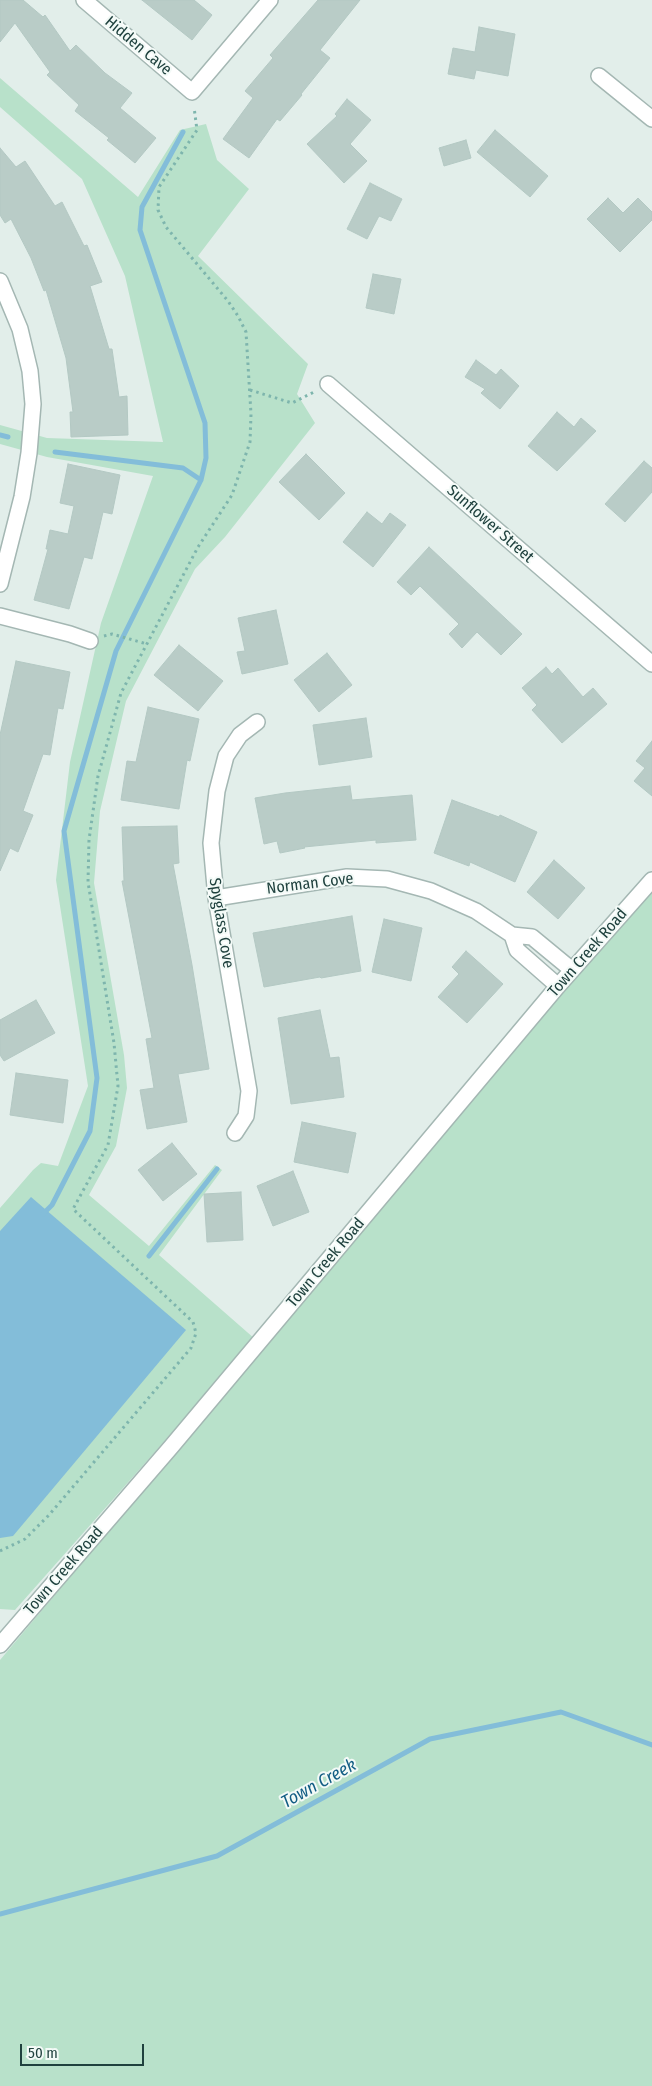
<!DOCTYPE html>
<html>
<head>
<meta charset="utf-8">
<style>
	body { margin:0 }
	#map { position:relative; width:652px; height:2086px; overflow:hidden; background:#e2eeea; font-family:"Fira Sans Condensed",sans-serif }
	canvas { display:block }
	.scale { position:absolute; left:20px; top:2044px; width:124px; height:22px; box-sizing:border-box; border:2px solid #1f413e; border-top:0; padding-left:6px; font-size:15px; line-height:18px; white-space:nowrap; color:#1f413e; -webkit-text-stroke:4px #f3faf7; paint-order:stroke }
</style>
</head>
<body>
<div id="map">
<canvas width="652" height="2086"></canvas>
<div class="scale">50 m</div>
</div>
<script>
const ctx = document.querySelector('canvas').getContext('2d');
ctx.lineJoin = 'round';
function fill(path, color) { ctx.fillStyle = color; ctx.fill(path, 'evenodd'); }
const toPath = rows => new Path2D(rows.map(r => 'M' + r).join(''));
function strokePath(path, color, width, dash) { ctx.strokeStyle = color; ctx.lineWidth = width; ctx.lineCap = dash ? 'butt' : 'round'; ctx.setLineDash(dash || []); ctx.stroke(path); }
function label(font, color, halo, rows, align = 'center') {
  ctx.font = font + ' "Fira Sans Condensed",sans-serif'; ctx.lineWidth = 4; ctx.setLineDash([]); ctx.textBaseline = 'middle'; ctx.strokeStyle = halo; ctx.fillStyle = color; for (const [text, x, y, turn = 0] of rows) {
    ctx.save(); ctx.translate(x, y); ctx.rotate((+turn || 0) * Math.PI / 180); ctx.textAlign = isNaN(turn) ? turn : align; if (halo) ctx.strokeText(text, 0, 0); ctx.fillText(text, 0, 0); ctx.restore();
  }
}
const green = toPath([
	[0,78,138,197,180,130,206,124,217,160,249,189,198,256,308,364,297,394,315,423,225,537,195,569,126,701,100,811,94,883,124,1055,127,1088,116,1146,89,1195,149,1246,215,1165,222,1170,159,1255,255,1339,15,1610,0,1609,0,1208,33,1170,41,1163,58,1166,88,1086,56,880,70,762,101,623,153,476,47,457,0,444,0,425,47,438,163,442,125,276,82,179,0,107],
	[652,887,652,2086,0,2086,0,1660]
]);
const water = toPath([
	[31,1197,186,1330,13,1536,0,1538,0,1231]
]);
const stream = toPath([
	[0,435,8,437],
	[55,452,183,468,201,480],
	[43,1214,52,1205,90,1131,97,1078,64,831,116,651,201,480,206,458,205,423,140,230,142,207,183,132],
	[149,1256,217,1169],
	[0,1914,217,1856,430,1739,561,1712,652,1745]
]);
const building = toPath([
	[0,0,23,0,43,17,45,15,70,51,76,45,105,73,132,93,120,108,156,138,135,163,107,140,109,138,75,111,79,105,47,75,50,72,15,23,0,42,0,0],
	[142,0,194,0,212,15,192,40,142,0],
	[318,0,360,0,320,50,330,58,301,94,302,95,280,121,277,119,249,158,223,139,253,98,245,91,273,58,270,55,318,0],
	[479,27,515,34,508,76,476,70,474,79,448,74,453,48,475,52,479,27],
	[347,99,371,120,350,144,367,161,344,183,307,144,337,116,335,114,347,99],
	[495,130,548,176,530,197,477,152,495,130],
	[466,140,471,158,444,166,439,148,466,140],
	[0,148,16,167,25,161,55,206,62,202,84,246,87,245,102,282,90,286,109,349,112,349,119,397,127,396,128,435,71,437,70,412,73,412,66,358,46,290,44,291,31,258,11,219,5,223,0,215,0,148],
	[370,183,402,199,391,221,379,216,367,239,347,229,370,183],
	[608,198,623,213,638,198,652,212,652,220,620,252,587,219,608,198],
	[373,274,401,279,394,314,366,308,373,274],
	[476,360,496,375,501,369,519,386,500,409,481,393,485,389,465,377,476,360],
	[557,412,574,427,581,418,596,431,557,471,528,446,557,412],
	[306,454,345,493,319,520,279,482,306,454],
	[644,461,652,468,652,492,625,522,605,504,644,461],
	[68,464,120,475,112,514,103,512,92,559,84,557,69,609,34,600,48,549,46,549,50,530,68,534,74,506,60,503,68,464],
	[367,512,382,524,390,513,406,525,373,567,343,542,367,512],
	[429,547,522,634,501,655,477,632,462,648,449,634,459,624,420,586,411,595,397,582,429,547],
	[276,610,288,664,242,674,237,652,245,651,238,618,276,610],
	[179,645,223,681,198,711,154,675,179,645],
	[327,653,352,685,319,712,294,680,327,653],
	[16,661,70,672,63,709,58,708,50,755,43,754,23,811,33,815,18,852,10,848,0,871,0,735,16,661],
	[546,667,552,674,558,668,583,697,593,688,607,704,562,743,532,710,537,705,522,688,546,667],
	[148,707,199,719,190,761,187,760,179,809,121,800,127,761,136,762,148,707],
	[366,718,372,757,319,765,313,725,366,718],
	[652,741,652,796,634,781,645,768,636,761,652,741],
	[350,786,352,800,412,795,416,840,376,843,376,840,304,847,305,848,280,853,277,841,264,844,255,798,285,793,350,786],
	[452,800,499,817,500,815,537,832,515,882,470,862,469,866,434,853,452,800],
	[177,826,179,863,173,864,192,965,209,1069,178,1074,187,1122,147,1129,140,1090,154,1088,146,1039,152,1038,122,881,124,881,122,827,177,826],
	[554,860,585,888,558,919,527,892,554,860],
	[352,916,361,971,321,978,320,977,264,987,253,933,352,916],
	[384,919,422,928,411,981,372,972,384,919],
	[466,951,503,984,467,1023,438,997,459,974,452,967,466,951],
	[36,1000,55,1033,4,1061,0,1055,0,1020,36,1000],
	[320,1010,330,1058,339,1057,344,1097,291,1104,278,1018,320,1010],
	[16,1073,68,1080,63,1123,10,1115,16,1073],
	[302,1122,356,1133,348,1173,294,1162,302,1122],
	[172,1143,197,1174,163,1201,138,1170,172,1143],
	[293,1171,309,1212,273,1226,257,1186,293,1171],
	[241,1192,243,1240,207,1242,204,1194,241,1192]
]);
const path = toPath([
	[250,390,292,403,316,391],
	[104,636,112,634,147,644],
	[0,1551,25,1539,49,1515,191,1348,196,1333,193,1322,73,1209,108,1145,118,1086,114,1043,88,882,89,840,98,776,121,693,198,547,232,495,250,442,251,414,246,332,238,316,228,301,166,227,158,210,159,187,197,130,194,107]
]);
const minor = toPath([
	[84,0,192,92,270,0],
	[599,76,652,119],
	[0,281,20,329,30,371,33,404,29,453,22,497,0,584],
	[328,384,652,664],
	[0,616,70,634,90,641],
	[216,898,347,877,387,879,431,891,476,911,512,935,532,937,572,970],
	[512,935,517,950,558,986],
	[235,1133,246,1116,249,1091,216,898,211,843,217,791,226,756,240,735,257,722],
	[0,1645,171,1447,558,986,652,880]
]);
const streetNames = [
	["Hidden Cave",138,46,40],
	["Sunflower Street",490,524,41],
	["Norman Cove",310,884,-7],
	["Spyglass Cove",221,923,81],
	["Town Creek Road",588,953,-49],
	["Town Creek Road",326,1263,-50],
	["Town Creek Road",64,1571,-49]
];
const waterNames = [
	["Town Creek",319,1784,-29]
];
fill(green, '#b8e1ca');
fill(water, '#83bdd9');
strokePath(stream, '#83bdd9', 5);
fill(building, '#b9ccc7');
strokePath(building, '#b3c8c3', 1);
strokePath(minor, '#a4b7b3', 18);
strokePath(path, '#7eb5ad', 3, [2.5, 4]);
strokePath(minor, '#fff', 15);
label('16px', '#1f413e', '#f3faf7', streetNames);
label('italic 18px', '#125d84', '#f3faf7', waterNames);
</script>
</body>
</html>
